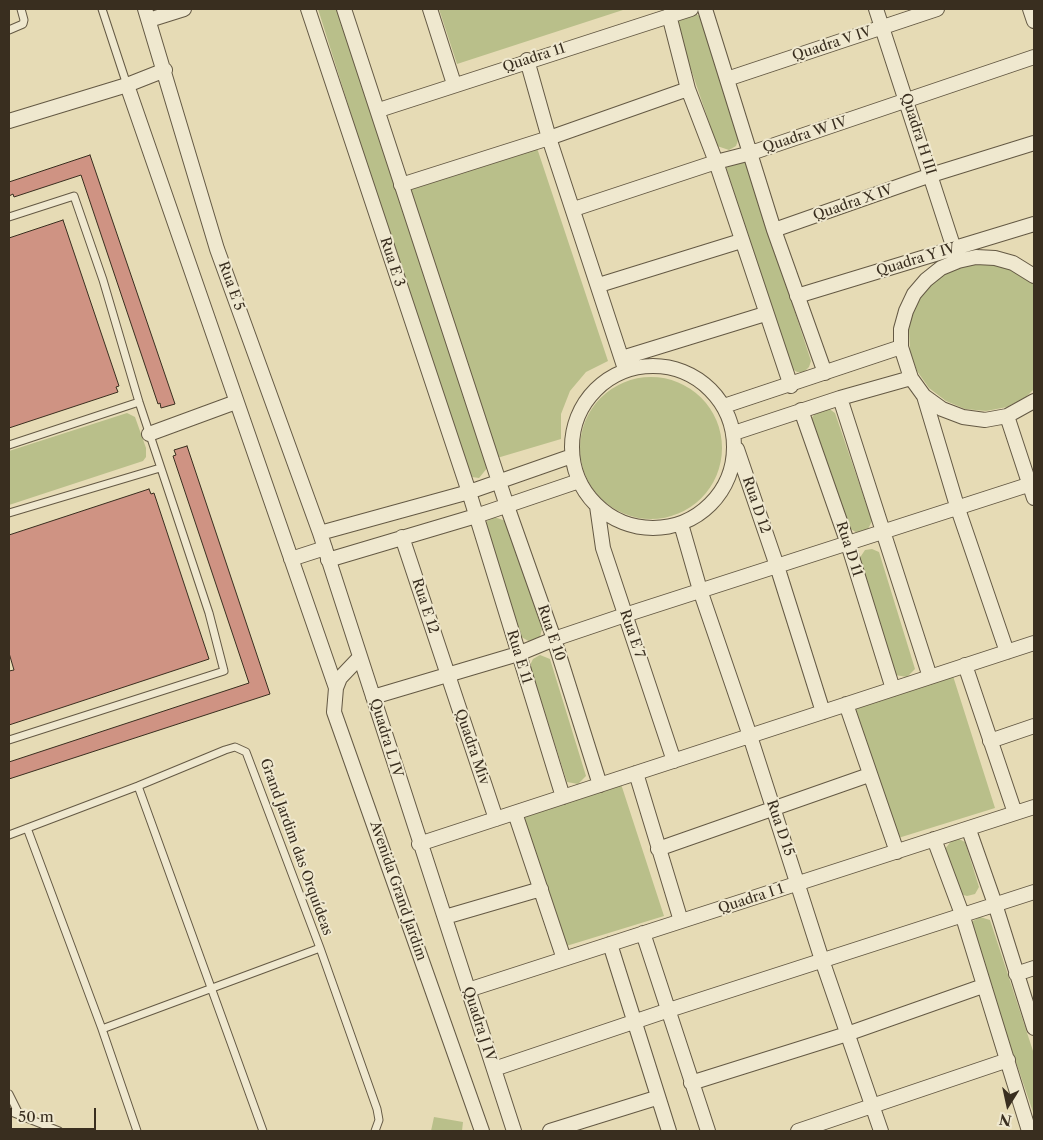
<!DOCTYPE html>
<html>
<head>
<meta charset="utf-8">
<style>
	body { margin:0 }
	#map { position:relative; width:1043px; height:1140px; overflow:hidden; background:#e6dbb5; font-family:"Libre Caslon Text",serif }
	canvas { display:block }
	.frame { position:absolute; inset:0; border:10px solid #392e1f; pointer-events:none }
	.north { position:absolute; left:983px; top:1080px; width:50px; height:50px; -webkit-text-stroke:4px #efe8cf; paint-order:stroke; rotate:190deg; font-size:14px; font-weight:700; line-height:20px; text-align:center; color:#392e1f }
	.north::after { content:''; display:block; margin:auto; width:18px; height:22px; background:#392e1f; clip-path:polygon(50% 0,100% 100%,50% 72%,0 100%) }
	.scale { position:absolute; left:10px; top:1108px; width:86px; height:22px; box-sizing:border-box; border:2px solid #392e1f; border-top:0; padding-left:6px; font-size:15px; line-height:18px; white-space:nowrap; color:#392e1f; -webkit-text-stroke:4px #efe8cf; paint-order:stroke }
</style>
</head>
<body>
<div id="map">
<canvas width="1043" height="1140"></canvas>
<div class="frame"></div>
<div class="north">N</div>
<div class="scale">50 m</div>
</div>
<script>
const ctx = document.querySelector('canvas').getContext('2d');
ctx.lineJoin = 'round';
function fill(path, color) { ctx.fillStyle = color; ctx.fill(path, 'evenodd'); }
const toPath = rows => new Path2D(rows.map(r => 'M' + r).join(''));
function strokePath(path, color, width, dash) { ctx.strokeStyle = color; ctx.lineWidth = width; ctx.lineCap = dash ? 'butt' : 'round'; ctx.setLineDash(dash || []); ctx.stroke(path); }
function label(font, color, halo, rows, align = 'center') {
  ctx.font = font + ' "Libre Caslon Text",serif'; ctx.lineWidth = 4; ctx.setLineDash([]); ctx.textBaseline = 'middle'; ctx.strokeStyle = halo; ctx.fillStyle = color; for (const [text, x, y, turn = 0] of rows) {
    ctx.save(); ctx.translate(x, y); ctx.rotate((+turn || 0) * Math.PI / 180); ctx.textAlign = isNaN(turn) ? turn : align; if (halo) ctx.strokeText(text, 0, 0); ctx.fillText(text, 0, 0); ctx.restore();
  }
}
const green = toPath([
	[318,9,344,9,488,467,479,478,465,476],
	[439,9,626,9,457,64],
	[693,12,701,17,739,138,736,146,729,150,717,146,677,28,678,19],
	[536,145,608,361,586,372,570,391,561,414,561,439,497,458,410,187],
	[745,160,811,361,809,367,804,372,797,372,791,368,726,167,728,163],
	[979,264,1000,265,1019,273,1034,285,1034,389,1026,397,1007,407,986,411,965,409,946,401,929,388,917,371,910,351,909,330,913,310,924,292,939,277,958,268],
	'580 448a71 71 0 1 1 142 0a71 71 0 1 1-142 0Z',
	[828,408,835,413,872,521,867,531,859,534,849,528,811,419,816,412],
	[127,413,135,417,146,448,146,457,143,461,9,505,9,451],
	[494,517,506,521,542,629,540,637,530,642,520,636,484,523],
	[872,549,879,552,915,669,907,677,895,675,859,559,865,550],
	[540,655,550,659,586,776,578,784,567,782,530,665,533,659],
	[953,676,995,808,895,839,853,708],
	[621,784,664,916,563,947,521,816],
	[959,839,965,842,979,887,975,894,967,896,960,894,945,849,952,840],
	[980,917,990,920,1034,1054,1034,1115,970,927,973,921],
	[434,1117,463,1122,462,1131,431,1131]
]);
const building = toPath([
	[90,155,175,404,161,408,160,403,158,404,81,175,14,197,13,194,9,196,9,182,90,155],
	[63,220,119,386,116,387,118,392,9,428,9,238,63,220],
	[187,446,270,694,9,779,9,762,249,683,173,456,176,455,174,450,187,446],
	[149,489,151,494,154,493,209,659,9,725,9,671,14,670,9,653,9,535,149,489]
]);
const lane = toPath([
	[102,9,127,85],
	[9,30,23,24,24,20,21,9],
	[9,217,74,196,103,280,139,402,209,613,224,671,9,740],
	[9,445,139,402],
	[9,513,160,468],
	[138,786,263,1131],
	[27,828,102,1029,137,1131],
	[9,835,138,786,225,750,235,747,246,752,320,948,377,1109,379,1120,375,1131],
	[102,1029,320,948],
	[9,1094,19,1114],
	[9,1111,59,1131]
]);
const street = toPath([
	[145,9,217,249,320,533,514,1131],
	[308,9,469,492,563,797],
	[344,9,507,506,554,639,600,785],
	[430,9,454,84],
	[705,9,774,230,825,373],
	[876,9,958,261],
	[1030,9,1034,21],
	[669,15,688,89,716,162,791,386],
	[149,20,184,9],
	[527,60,549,138,625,369],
	[727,79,937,9],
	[127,85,336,688],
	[379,110,691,9],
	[9,121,127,85,165,70],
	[401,185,549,138,688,89],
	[574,209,716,162,751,153,1034,57],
	[774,230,931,175,1034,143],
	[1034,276,1013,263,995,258,976,257,958,261,941,268,926,280,914,294,906,311,901,329,901,347,911,378,924,396,942,409,963,417,985,420,1007,416,1034,401],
	[599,285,741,241],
	[797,296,1034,224],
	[622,358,765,314],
	'572 447a81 81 0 1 1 162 0a81 81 0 1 1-162 0Z',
	[924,396,957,506,1007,652],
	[840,398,930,677],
	[724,406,901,347],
	[801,410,848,544,893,689],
	[1007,416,1034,498],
	[734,433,840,398,911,378],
	[149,434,236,402],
	[737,449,777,566,823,712],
	[597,506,603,548,674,761],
	[681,524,700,590,750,736,822,960,881,1131],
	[320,533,469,492,572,456],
	[402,537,496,819],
	[291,559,325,548],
	[328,560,476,516,579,481],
	[360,657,340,678,336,688,334,712,482,1131],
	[965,665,1015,813],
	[373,697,518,654,554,639,625,615,1034,483],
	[846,704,897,852],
	[990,741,1034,726],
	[636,773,681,921],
	[515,813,564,959],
	[969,830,995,904,1034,1028],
	[934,839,962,914,1029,1131],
	[419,844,1034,643],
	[658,849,869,775],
	[445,917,541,889],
	[643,933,708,1131],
	[610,944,669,1131],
	[1016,974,1034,968],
	[468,990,1034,807],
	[494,1069,669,1010,1034,892],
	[691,1083,847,1034,983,986],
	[550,1131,656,1098],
	[798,1131,1008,1060]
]);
const streetNames = [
	["Quadra V IV",832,44,-18],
	["Quadra 11",534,58,-18],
	["Quadra H III",918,134,72],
	["Quadra W IV",805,135,-18],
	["Quadra X IV",853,203,-19],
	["Quadra Y IV",916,260,-17],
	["Rua E 3",392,262,72],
	["Rua E 5",231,286,70],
	["Rua D 12",756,505,71],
	["Rua D 11",849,549,72],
	["Rua E 12",425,606,72],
	["Rua E 10",551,633,71],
	["Rua E 7",632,634,71],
	["Rua E 11",519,657,73],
	["Quadra L IV",386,738,73],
	["Quadra Miv",472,747,71],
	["Rua D 15",780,828,71],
	["Grand Jardim das Orquídeas",296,847,70],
	["Avenida Grand Jardim",398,891,71],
	["Quadra I 1",751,899,-18],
	["Quadra J IV",479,1024,72]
];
fill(green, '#b9bf8a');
fill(building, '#cf9383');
strokePath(building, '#392e1f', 1);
strokePath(lane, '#645944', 9);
strokePath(street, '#645944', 16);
strokePath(lane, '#efe8cf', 7);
strokePath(street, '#efe8cf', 14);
label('14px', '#392e1f', '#efe8cf', streetNames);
</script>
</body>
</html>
